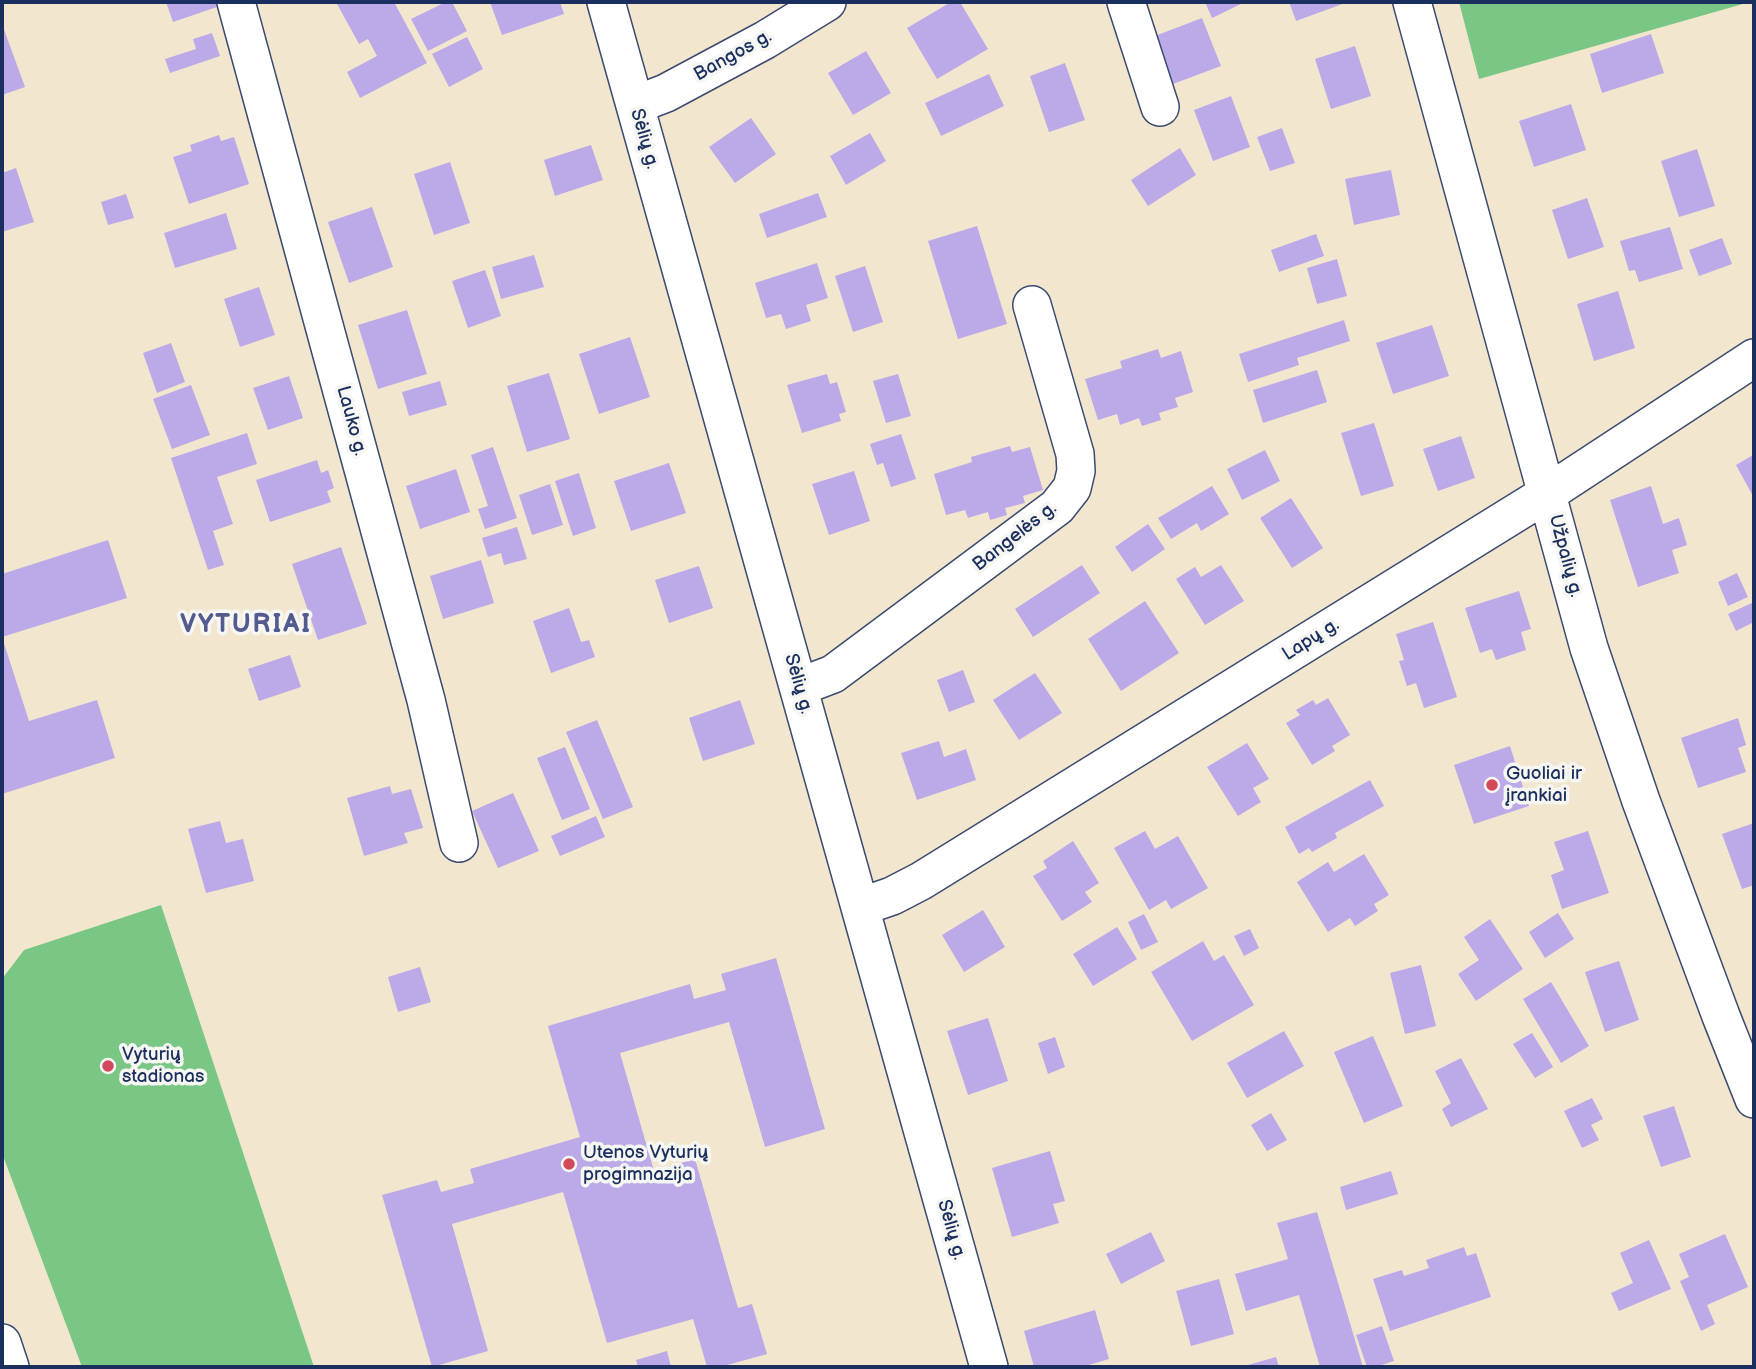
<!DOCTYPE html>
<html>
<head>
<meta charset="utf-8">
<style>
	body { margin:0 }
	#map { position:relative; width:1756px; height:1369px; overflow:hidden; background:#f2e6cf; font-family:"Balsamiq Sans",sans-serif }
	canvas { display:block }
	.frame { position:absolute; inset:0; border:4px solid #1b2f5e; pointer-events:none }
</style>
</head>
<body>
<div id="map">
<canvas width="1756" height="1369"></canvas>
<div class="frame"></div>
</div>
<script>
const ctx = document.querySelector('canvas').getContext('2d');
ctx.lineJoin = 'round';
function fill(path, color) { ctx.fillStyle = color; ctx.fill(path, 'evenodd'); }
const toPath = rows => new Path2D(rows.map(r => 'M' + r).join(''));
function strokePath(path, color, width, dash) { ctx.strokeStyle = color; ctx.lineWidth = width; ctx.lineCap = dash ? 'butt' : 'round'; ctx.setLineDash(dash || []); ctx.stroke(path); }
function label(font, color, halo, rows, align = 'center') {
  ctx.font = font + ' "Balsamiq Sans",sans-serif'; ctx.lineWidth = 7; ctx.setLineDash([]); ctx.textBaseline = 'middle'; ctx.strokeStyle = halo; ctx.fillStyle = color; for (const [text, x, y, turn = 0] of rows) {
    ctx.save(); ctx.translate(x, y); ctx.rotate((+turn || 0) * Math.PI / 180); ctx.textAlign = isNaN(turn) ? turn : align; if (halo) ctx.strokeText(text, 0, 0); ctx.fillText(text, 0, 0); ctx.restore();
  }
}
const green = toPath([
	[1459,2,1750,2,1479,79],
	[161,905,314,1367,82,1367,2,1153,2,979,24,950]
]);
const building = toPath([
	[166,2,215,2,217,7,173,22],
	[336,2,394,2,427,63,360,98,347,72,377,56,368,39,359,44],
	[446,2,452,2,467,31,428,51,411,19],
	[490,2,560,2,564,14,502,35],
	[951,2,960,2,988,49,937,79,907,28],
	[1205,2,1245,2,1212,18],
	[1289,2,1348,2,1296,21],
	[1202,18,1221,66,1165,87,1147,39],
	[2,24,25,87,2,95],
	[212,33,220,56,170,73,165,59,196,49,193,39],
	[1651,34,1664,73,1602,93,1590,54],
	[467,37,483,69,449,87,432,54],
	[1355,46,1371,96,1331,109,1315,59],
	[866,51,891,93,853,115,828,73],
	[1065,63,1085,120,1049,132,1030,76],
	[989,74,1004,106,941,136,925,103],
	[1231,96,1250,147,1213,161,1194,110],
	[1571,104,1586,150,1534,167,1519,121],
	[751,118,776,154,735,183,709,147],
	[1282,128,1295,163,1270,171,1257,137],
	[870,133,886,161,846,185,830,156],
	[219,135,221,141,234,137,249,184,189,204,173,157,192,151,190,145],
	[591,145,603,180,555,196,544,160],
	[1180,148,1196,175,1148,206,1131,180],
	[1697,149,1715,206,1679,217,1661,161],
	[450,162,470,223,434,235,414,174],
	[16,168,34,222,2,232,2,173],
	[1391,170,1400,215,1354,225,1345,179],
	[818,193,827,217,767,238,759,214],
	[126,194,134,218,108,225,101,202],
	[1587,198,1604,247,1568,259,1552,210],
	[372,207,393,267,349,283,328,222],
	[226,213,237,249,175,268,164,233],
	[977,226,1007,324,958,339,928,241],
	[1670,227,1683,269,1639,282,1635,270,1629,271,1620,241],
	[1316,234,1324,256,1279,272,1271,250],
	[1722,238,1732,264,1699,276,1689,250],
	[534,255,544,287,501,299,492,267],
	[1337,259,1347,296,1317,304,1307,268],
	[817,263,828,298,806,305,811,321,786,329,781,314,766,318,755,283],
	[865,266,883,322,853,332,835,276],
	[485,270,501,316,468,328,452,281],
	[259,287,275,335,240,347,224,299],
	[1618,291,1635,348,1594,361,1577,304],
	[407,310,427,374,378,389,358,325],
	[1344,320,1350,341,1297,358,1299,365,1248,382,1239,354],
	[1432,325,1449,376,1393,394,1376,343],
	[630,337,650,397,599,414,579,354],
	[171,343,185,382,157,393,143,353],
	[1158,349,1161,358,1181,351,1193,392,1175,398,1178,407,1159,413,1161,420,1142,426,1139,418,1120,425,1117,414,1098,420,1085,379,1122,368,1120,361],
	[1317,370,1327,402,1263,423,1253,390],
	[549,373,570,439,527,452,507,386],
	[827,374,830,384,837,382,846,412,839,414,841,421,802,433,787,385],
	[898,374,911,416,886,423,873,381],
	[289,376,303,418,268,430,253,388],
	[440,381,447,405,409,416,402,392],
	[191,385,210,435,172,449,153,399],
	[1374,423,1394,486,1361,496,1341,433],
	[247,433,257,464,217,477,233,524,213,531,224,565,208,570,171,458],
	[901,434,916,479,891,487,883,463,877,465,870,444],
	[1461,436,1475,478,1438,491,1423,449],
	[1010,446,1012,452,1030,447,1043,490,1023,496,1025,503,1005,508,1007,515,990,520,988,512,968,518,965,510,946,515,934,474,972,462,971,457],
	[493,447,517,518,485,529,478,509,488,506,471,455],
	[1265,450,1280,481,1242,500,1227,469],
	[1753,455,1754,457,1754,498,1736,465],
	[317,460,321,473,328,470,334,488,327,491,331,502,270,522,256,480],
	[669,463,686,513,631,531,614,481],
	[456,469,470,512,420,529,406,486],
	[854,471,870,521,829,535,812,484],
	[579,473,596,528,573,536,555,481],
	[550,484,563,525,532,535,519,495],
	[1212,486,1229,514,1201,531,1197,523,1171,539,1158,518],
	[1651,486,1663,524,1679,518,1687,545,1672,550,1679,573,1638,587,1610,500],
	[1291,498,1323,548,1292,568,1260,518],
	[1148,524,1165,549,1132,572,1115,547],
	[517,527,527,559,504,565,501,553,488,557,482,538],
	[108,540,127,598,2,637,2,574],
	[341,547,367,624,318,640,292,564],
	[481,560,494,603,443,619,430,576],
	[1082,565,1100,593,1033,637,1015,609],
	[1221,565,1244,601,1205,625,1176,579,1195,567,1201,577],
	[699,566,713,608,669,623,655,580],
	[1737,573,1748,597,1728,606,1718,582],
	[1519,591,1531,629,1521,632,1526,650,1496,660,1492,649,1480,653,1465,608],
	[1145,601,1179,653,1121,691,1088,639],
	[1754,602,1754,622,1736,631,1728,614],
	[569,608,581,642,589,640,595,657,551,673,533,621],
	[1433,622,1457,697,1424,708,1416,683,1407,686,1399,661,1404,660,1396,634],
	[2,637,29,721,97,700,115,758,2,794],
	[290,655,301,687,259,701,248,669],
	[963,670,975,702,949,712,937,680],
	[1035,673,1062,713,1019,740,993,700],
	[1328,698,1350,735,1332,746,1335,751,1312,765,1286,723,1300,715,1296,710,1313,700,1316,705],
	[740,700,755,744,703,761,689,718],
	[1738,718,1746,745,1738,748,1746,772,1698,788,1681,738],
	[597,720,633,807,603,819,566,732],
	[939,741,944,757,966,749,976,780,917,800,901,753],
	[1247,743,1269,779,1253,788,1261,802,1238,816,1207,767],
	[1510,746,1529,806,1474,824,1454,765],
	[565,747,590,809,562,820,537,758],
	[1370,780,1384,806,1335,833,1337,838,1312,852,1309,848,1299,854,1285,827],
	[390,786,392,794,411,789,423,828,404,833,408,843,364,856,347,798],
	[513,793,539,851,498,868,472,811],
	[596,816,605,837,560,856,551,836],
	[220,821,226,843,243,839,254,881,206,893,188,829],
	[1754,823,1754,885,1742,889,1722,834],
	[1145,831,1155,849,1178,836,1208,888,1171,909,1166,900,1149,910,1114,848],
	[1588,831,1609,893,1562,909,1551,875,1564,870,1554,842],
	[1073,841,1099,883,1085,892,1092,902,1062,921,1033,876,1047,868,1043,861],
	[1364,854,1389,895,1374,904,1378,911,1355,926,1350,918,1328,932,1297,882,1328,862,1334,872],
	[983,910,1005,947,964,972,942,935],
	[1558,913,1574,939,1545,958,1529,932],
	[1144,914,1158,942,1141,950,1128,922],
	[1490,919,1523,969,1476,1001,1458,974,1479,960,1464,937],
	[1117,927,1137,959,1093,986,1073,954],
	[1250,929,1259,948,1244,956,1234,936],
	[1203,941,1214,961,1224,955,1254,1005,1192,1041,1151,972],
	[776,958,825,1129,765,1147,729,1022,620,1053,654,1171,695,1159,738,1308,752,1304,767,1354,720,1367,707,1367,693,1319,607,1343,563,1192,452,1224,488,1351,432,1367,382,1195,437,1180,441,1192,474,1183,470,1169,580,1137,548,1026,690,984,694,999,726,990,721,974],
	[1619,961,1639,1020,1605,1032,1585,972],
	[1421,965,1436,1026,1405,1034,1390,973],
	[420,967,431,1002,398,1012,388,977],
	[1551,982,1589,1046,1561,1063,1523,999],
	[988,1018,1008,1081,968,1095,947,1031],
	[1284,1031,1304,1066,1247,1098,1227,1063],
	[1532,1033,1553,1067,1535,1078,1513,1044],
	[1373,1036,1403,1106,1364,1123,1334,1052],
	[1055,1037,1065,1067,1048,1074,1038,1043],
	[1461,1058,1488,1109,1451,1127,1442,1109,1451,1103,1435,1071],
	[1592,1098,1603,1119,1591,1125,1599,1140,1582,1148,1564,1111],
	[1674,1106,1691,1157,1661,1167,1643,1116],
	[1271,1113,1287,1140,1267,1151,1251,1125],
	[1050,1151,1065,1201,1053,1204,1059,1223,1012,1237,992,1168],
	[1391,1171,1398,1194,1346,1210,1340,1187],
	[1317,1212,1363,1367,1320,1367,1299,1295,1246,1311,1235,1274,1288,1259,1277,1223],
	[1151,1232,1165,1261,1121,1284,1106,1254],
	[1725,1234,1748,1287,1707,1305,1715,1324,1701,1331,1680,1281,1689,1277,1679,1254],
	[1649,1240,1671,1289,1619,1311,1611,1293,1633,1283,1620,1253],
	[1464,1247,1467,1256,1476,1253,1491,1297,1390,1331,1373,1279,1402,1270,1404,1276,1429,1268,1426,1260],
	[1219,1279,1234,1334,1191,1346,1176,1291],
	[1095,1310,1109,1359,1082,1367,1034,1367,1024,1331],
	[1382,1326,1394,1361,1375,1367,1367,1367,1356,1335],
	[667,1351,671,1367,638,1367,636,1360],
	[1276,1357,1279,1367,1241,1367]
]);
const street = toPath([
	[236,2,426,700,459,843],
	[606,2,989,1367],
	[1126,2,1160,107],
	[1412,2,1589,648,1641,801,1721,1016,1754,1099],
	[635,105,666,93,765,40,827,2],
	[799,687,833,674,1057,507,1072,488,1076,471,1075,454,1032,305],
	[860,907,892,896,921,881,1548,493,1754,358],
	[2,1343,10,1367]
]);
const markers = [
	[1492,785,7,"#d1495b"],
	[108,1066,7,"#d1495b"],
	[569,1164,7,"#d1495b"]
];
const streetNames = [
	["Bangos g.",733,56,-29],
	["Sėlių g.",644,139,74],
	["Lauko g.",351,421,75],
	["Bangelės g.",1015,537,-38],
	["Užpalių g.",1565,556,75],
	["Lapų g.",1311,640,-32],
	["Sėlių g.",798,684,74],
	["Sėlių g.",951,1230,74]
];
const poiNames = [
	["Guoliai ir",1506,774],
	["įrankiai",1506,796],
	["Vyturių",122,1055],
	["stadionas",122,1077],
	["Utenos Vyturių",583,1153],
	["progimnazija",583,1175]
];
const districtNames = [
	["VYTURIAI",246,625]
];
fill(green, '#7ac685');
fill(building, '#bcaae8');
strokePath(street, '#3b4a6f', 40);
strokePath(street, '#fff', 37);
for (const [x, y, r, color] of markers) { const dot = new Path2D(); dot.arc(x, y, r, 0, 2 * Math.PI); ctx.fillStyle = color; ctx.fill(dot); strokePath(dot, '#f6f6f2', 2.5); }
label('19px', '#1b2f5e', '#f6f6f2', streetNames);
label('19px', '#1b2f5e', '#f6f6f2', poiNames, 'left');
ctx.letterSpacing = '2px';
label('bold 26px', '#535a8e', '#f6f6f2', districtNames);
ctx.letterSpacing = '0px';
</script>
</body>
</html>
